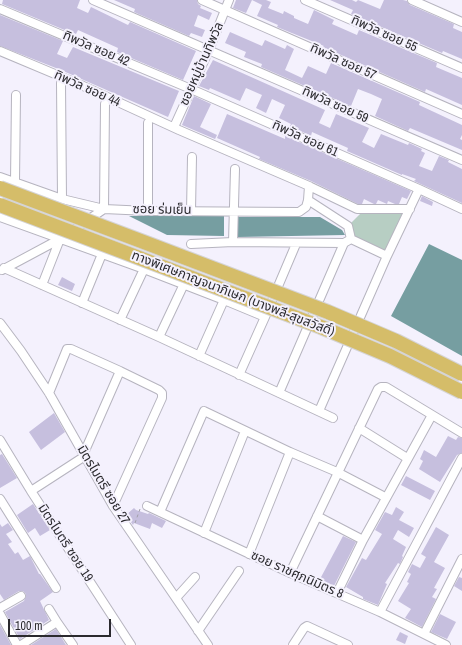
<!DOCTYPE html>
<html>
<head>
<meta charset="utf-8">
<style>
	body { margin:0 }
	#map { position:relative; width:462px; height:645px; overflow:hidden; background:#f4f1fd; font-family:"Archivo Narrow",sans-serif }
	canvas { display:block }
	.scale { position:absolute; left:8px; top:619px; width:103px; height:18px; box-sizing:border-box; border:2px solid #2b2a2e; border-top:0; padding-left:5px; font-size:12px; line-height:14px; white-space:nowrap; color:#2b2a2e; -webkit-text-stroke:3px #f4f1fd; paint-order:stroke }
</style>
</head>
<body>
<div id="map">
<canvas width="462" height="645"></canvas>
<div class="scale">100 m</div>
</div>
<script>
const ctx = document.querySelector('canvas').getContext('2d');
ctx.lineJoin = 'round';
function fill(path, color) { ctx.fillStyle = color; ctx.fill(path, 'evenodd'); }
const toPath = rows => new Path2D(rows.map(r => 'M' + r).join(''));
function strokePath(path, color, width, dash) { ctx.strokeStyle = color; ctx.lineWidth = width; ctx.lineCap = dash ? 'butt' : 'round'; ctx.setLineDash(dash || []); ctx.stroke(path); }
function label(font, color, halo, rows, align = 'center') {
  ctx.font = font + ' "Archivo Narrow","Noto Sans Thai",sans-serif'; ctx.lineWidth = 4; ctx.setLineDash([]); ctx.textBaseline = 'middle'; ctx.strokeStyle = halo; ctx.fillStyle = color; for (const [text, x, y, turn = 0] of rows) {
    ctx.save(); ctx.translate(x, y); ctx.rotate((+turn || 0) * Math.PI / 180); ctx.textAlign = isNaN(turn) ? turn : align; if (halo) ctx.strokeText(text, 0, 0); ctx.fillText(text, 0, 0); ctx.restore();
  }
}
const green = toPath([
	[365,209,410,209,387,256,351,239,348,226]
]);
const water = toPath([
	[129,216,224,216,224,236,167,235],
	[238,217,320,217,342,230,345,235,238,237],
	[429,244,462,260,462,356,391,316]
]);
const building = toPath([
	[3,0,80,0,77,8,88,13,91,7,128,25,130,22,196,51,183,80,117,52,118,48,78,30,76,34,68,30,67,31,2,4],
	[114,0,197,0,198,4,201,6,200,8,212,13,209,20,198,15,194,26,205,30,202,37,191,33,189,36,134,12,135,9],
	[236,0,266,0,271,2,268,8,283,14,284,11,294,16,294,18,308,24,314,10,334,20,332,24,357,35,359,30,437,63,436,67,462,78,462,105,426,89,425,92,323,47,324,46,277,27,278,25,257,16,262,5,252,0,246,13,233,8],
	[330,0,352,0,356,2,358,0,380,9,384,0,403,0,407,1,410,5,454,24,453,28,462,32,462,59,443,51,442,53,351,14,353,10],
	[0,15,63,41,57,54,67,58,73,47,179,91,168,117,61,70,0,46],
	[230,32,262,46,265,40,285,49,287,45,294,49,285,70,302,78,308,66,326,74,331,63,420,102,419,105,462,125,462,135,460,139,462,140,462,150,410,128,408,131,375,116,382,99,371,94,358,89,351,106,261,67,262,64,244,57,246,52,225,43],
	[213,60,325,110,319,123,330,128,336,114,369,128,362,142,374,148,381,134,408,145,409,143,422,149,421,151,425,153,419,166,432,171,439,156,449,160,448,162,462,169,462,203,414,181,416,179,402,174,402,175,347,151,348,148,312,132,311,136,290,126,291,124,279,118,285,105,272,99,266,113,256,108,262,95,246,88,240,101,210,88,209,90,199,86],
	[194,96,211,104,200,127,217,135,215,139,182,125],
	[227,114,285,139,285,136,411,191,407,199,402,197,399,204,395,204,388,201,387,204,378,200,376,204,374,204,364,199,362,204,358,204,311,181,259,159,260,157,217,138],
	[422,196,433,202,432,206,420,201],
	[62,277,75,284,72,291,58,285],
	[54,413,65,432,41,450,29,432],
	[448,436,456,440,458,437,462,438,462,453,457,455,440,482,419,469,423,461,420,459,424,450,436,457],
	[2,454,17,478,0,488,0,455],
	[406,476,435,491,430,500,401,485],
	[33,504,50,530,40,536,35,528,28,533,17,515],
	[396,507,404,512,399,520,414,528,409,537,398,530,393,539,406,547,402,556,403,557,400,564,398,563,385,583,387,584,378,605,363,599,363,597,346,587,362,558,366,560,382,534,375,530,385,512,392,515],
	[134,508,136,510,148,514,149,513,166,521,162,528,152,523,150,529,134,523,133,525,126,515],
	[8,523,13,530,6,534,12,542,8,544,15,554,18,552,23,560,30,556,39,574,40,574,53,592,40,601,49,620,20,639,5,612,24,601,26,596,26,594,23,591,19,591,4,600,0,594,0,524,2,527],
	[436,527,449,535,434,562,445,568,434,588,437,589,432,597,436,599,422,627,405,618,411,609,398,601,409,583,407,582,411,574,408,572,412,564,420,568,426,557,421,554],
	[343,536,356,542,334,586,320,579],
	[459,577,462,578,462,591,454,586],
	[440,614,456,622,447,639,431,632],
	[0,625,11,645,0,645],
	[56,629,66,645,31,645],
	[400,632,408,636,405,644,396,640]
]);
const path = toPath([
	[135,523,140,509]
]);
const street = toPath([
	[93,0,462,160],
	[202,0,462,114],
	[305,0,462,68],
	[412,0,462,22],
	[0,9,191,89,419,189,462,209],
	[0,51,81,85,179,130,309,186,357,209,410,209],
	[61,83,62,199],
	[148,123,148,211],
	[174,127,209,50,229,0],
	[0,177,62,199,104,209,148,211,299,212,306,207,308,200,309,186],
	[15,182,16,95],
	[308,200,348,226,351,239,387,256],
	[104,209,105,104],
	[191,211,192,157],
	[0,217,144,269,224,300,199,356],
	[233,242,235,169],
	[191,244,233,242,344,243,351,239],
	[4,268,159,337,333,418],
	[2,270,60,239,104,209],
	[42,285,60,239],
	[224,300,265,317],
	[82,303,102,254],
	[120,320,144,269],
	[0,323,21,351,49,393,113,506,208,645],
	[159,337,184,284],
	[239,375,265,317,296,244],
	[49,393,67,349,71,349,120,371,159,390,162,393,162,398,113,506],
	[279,393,344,243],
	[319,411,387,256,419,189],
	[359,428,407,458],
	[0,440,31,491,131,645],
	[84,453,120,371],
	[31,491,85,456],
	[0,499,56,588],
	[147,506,290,573,380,612,446,645],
	[160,512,204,411,290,452,337,472,385,497],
	[317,516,363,540],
	[204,533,245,431],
	[249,554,290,452],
	[290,573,378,389,381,387,386,387,462,433],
	[337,593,363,540,432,415],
	[176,598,195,577],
	[0,608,21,596],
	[380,612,462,458],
	[0,614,17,645],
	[57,622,73,645],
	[198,631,239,571],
	[424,634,462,559],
	[21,645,57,622,49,609],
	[293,645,304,628,307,626,348,645]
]);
const highwayBridge = toPath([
	[0,188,141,241,328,312,396,341,462,374],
	[0,205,321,327,390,356,462,392]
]);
const streetNames = [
	["ทิพวัล ซอย 55",384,34,24],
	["ทิพวัล ซอย 42",96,49,23],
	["ทิพวัล ซอย 57",343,62,24],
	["ซอยหมู่บ้านทิพวัล",202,64,-66],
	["ทิพวัล ซอย 44",87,89,24],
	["ทิพวัล ซอย 59",335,105,24],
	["ทิพวัล ซอย 61",305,139,24],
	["ซอย ร่มเย็น",162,210,1],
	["ทางพิเศษกาญจนาภิเษก (บางพลี-สุขสวัสดิ์)",233,294,21],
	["มิตรไมตรี ซอย 27",103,485,59],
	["มิตรไมตรี ซอย 19",65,543,57],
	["ซอย ราชศุภนิมิตร 8",297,575,24]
];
fill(green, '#b7cec3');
fill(water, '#769ea1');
fill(building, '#c6bfde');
strokePath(street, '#b6b4bf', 10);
strokePath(path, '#a2a0a9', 1, [3, 3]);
strokePath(street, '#fff', 8);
strokePath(highwayBridge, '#d5d4d5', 16, []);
strokePath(highwayBridge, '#d5bd69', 14);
label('13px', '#2b2a2e', '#f4f1fd', streetNames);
</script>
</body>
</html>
